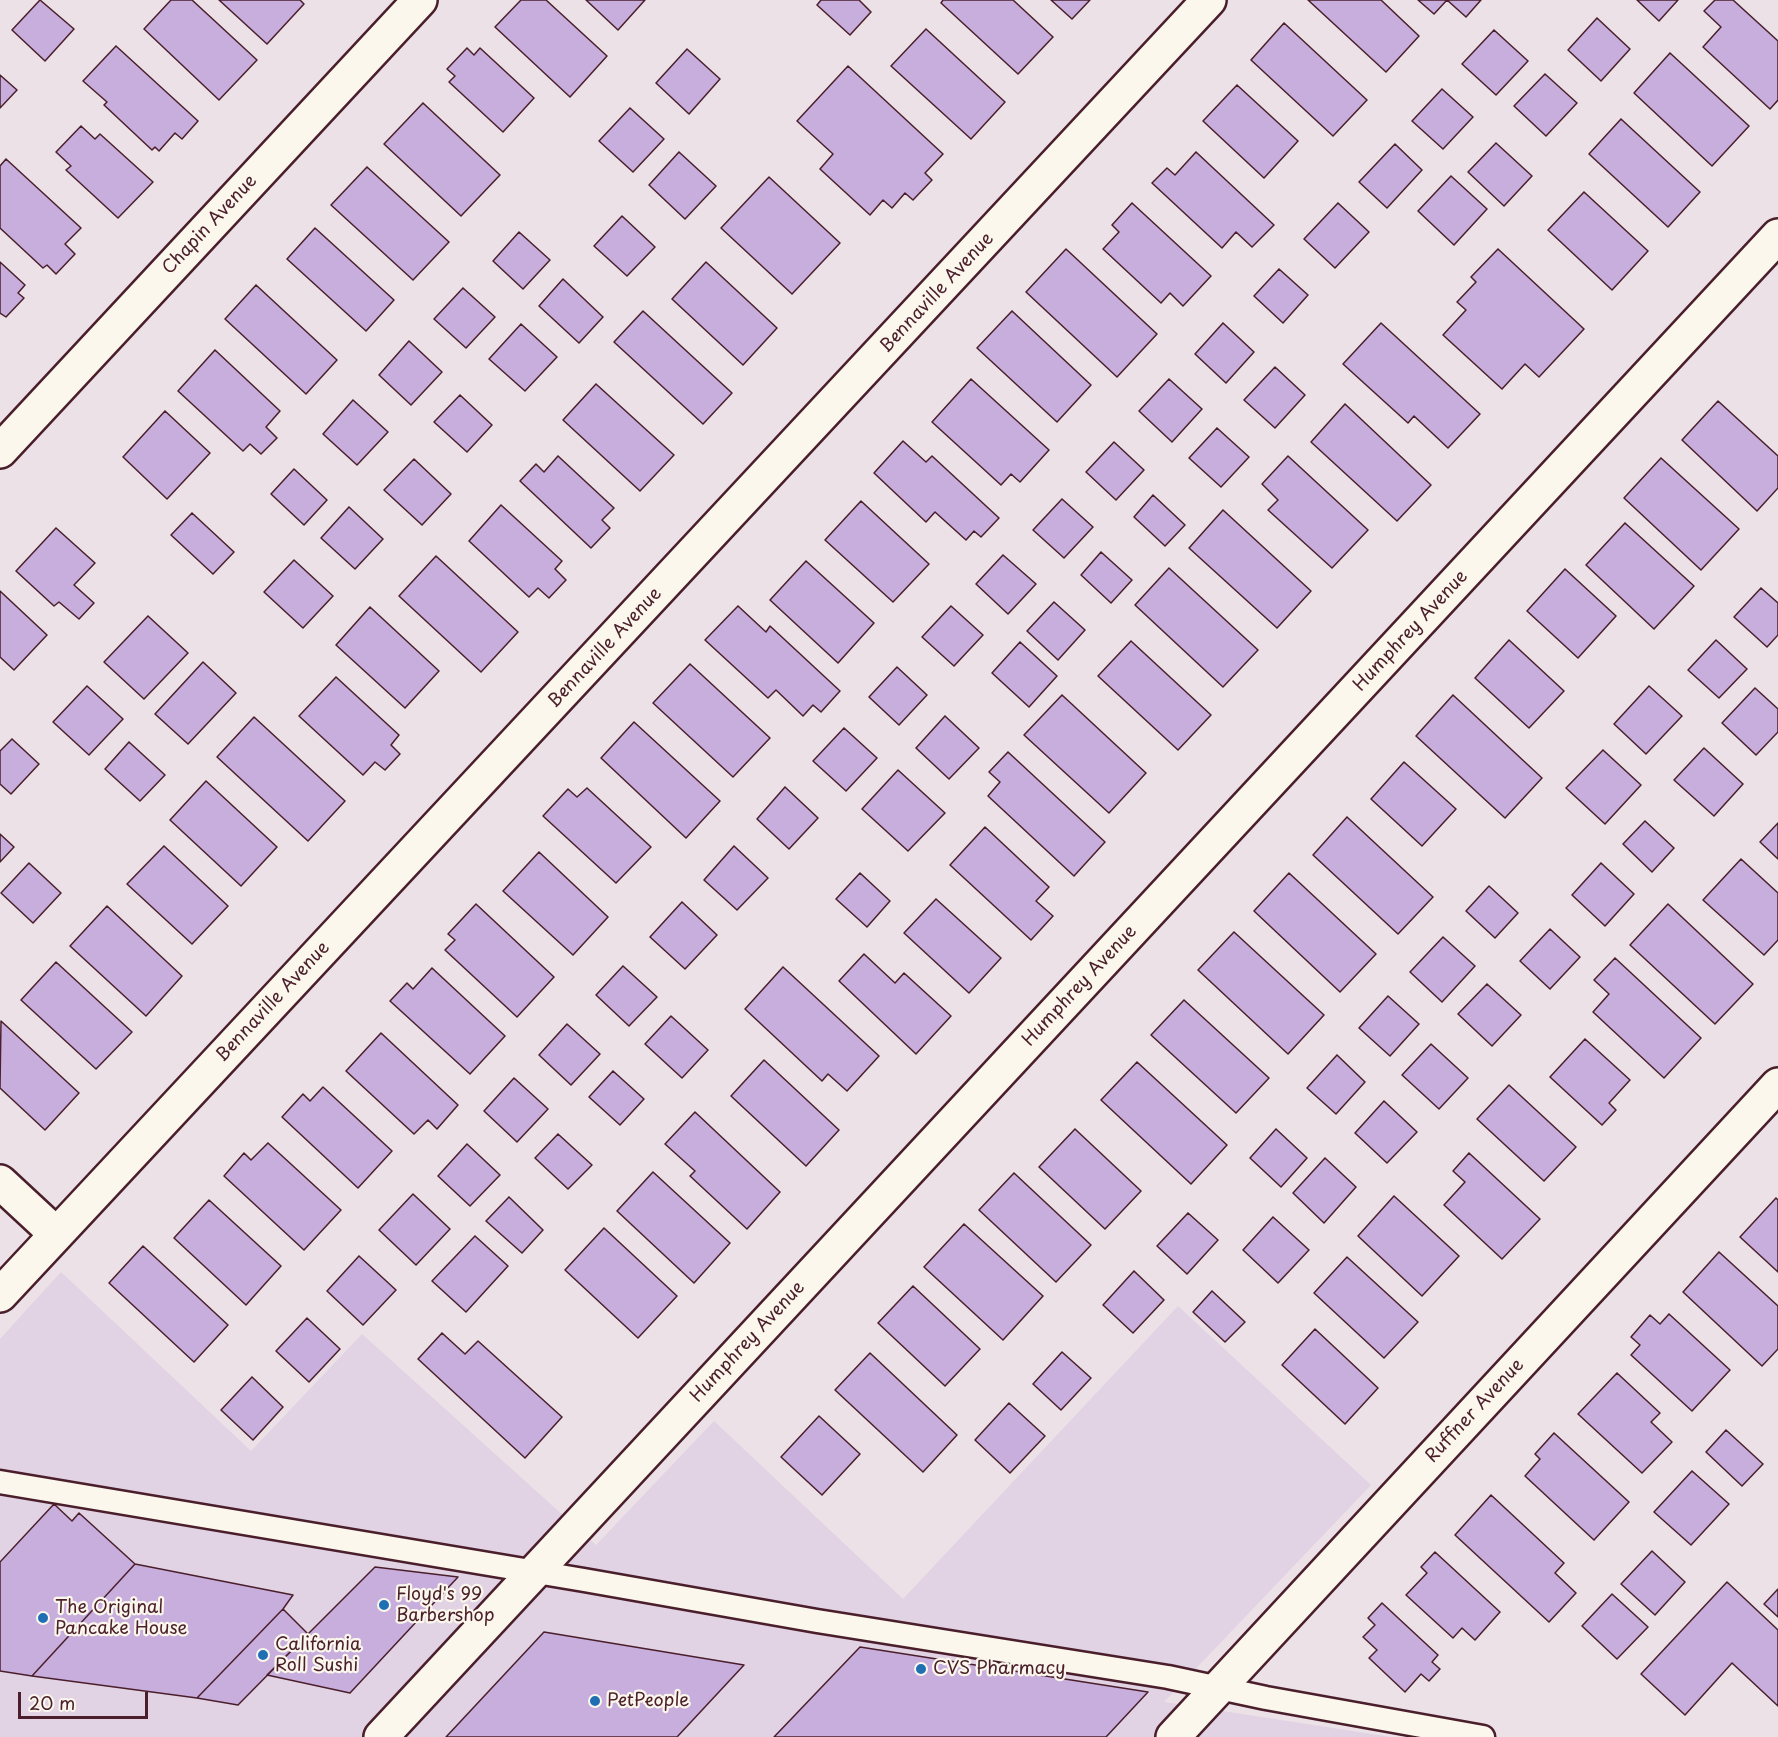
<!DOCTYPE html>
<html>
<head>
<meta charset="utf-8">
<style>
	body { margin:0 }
	#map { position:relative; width:1778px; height:1737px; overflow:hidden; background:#ece1e7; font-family:"Playpen Sans",sans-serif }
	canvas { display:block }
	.scale { position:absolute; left:18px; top:1692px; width:130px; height:27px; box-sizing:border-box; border:3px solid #4a1f2b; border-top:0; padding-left:8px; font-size:18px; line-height:21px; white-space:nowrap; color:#4a1f2b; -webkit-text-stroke:4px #fbf7ec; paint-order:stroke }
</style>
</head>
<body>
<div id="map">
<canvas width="1778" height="1737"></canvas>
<div class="scale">20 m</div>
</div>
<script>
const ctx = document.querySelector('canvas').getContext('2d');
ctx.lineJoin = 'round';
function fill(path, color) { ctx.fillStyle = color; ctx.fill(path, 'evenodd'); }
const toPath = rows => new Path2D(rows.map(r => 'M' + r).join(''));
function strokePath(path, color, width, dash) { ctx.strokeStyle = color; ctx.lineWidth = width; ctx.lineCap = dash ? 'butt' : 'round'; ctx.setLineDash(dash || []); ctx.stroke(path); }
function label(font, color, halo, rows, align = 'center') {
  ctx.font = font + ' "Playpen Sans",sans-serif'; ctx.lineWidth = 4.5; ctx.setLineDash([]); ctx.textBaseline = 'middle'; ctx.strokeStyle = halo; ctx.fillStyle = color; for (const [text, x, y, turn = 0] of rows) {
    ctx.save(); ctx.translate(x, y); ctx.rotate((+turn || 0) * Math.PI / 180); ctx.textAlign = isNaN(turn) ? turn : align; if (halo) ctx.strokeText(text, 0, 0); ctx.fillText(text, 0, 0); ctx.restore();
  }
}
const built = toPath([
	[61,1272,251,1451,362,1334,596,1545,714,1421,903,1599,1178,1306,1371,1485,1164,1702,1391,1737,0,1737,0,1339]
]);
const building = toPath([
	[40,0,74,29,45,61,12,30,40,0],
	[171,0,192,0,257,60,219,100,144,29,171,0],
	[219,0,300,0,304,4,267,44,219,0],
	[521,0,546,0,607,56,570,97,495,27,521,0],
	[586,0,645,0,618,30,586,0],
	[821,0,859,0,871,12,850,35,817,5,821,0],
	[943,0,1013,0,1053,37,1018,74,941,3,943,0],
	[1051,0,1090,0,1072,19,1051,0],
	[1308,0,1381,0,1419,36,1386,72,1308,0],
	[1418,0,1447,0,1434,14,1418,0],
	[1447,0,1481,0,1466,17,1447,0],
	[1637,0,1678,0,1659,21,1637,0],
	[1715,0,1733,0,1778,41,1778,100,1770,109,1703,47,1721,27,1704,11,1715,0],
	[1597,18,1630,49,1601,81,1568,50,1597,18],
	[1284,23,1367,100,1333,136,1251,60,1284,23],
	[926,29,1005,102,971,139,891,66,926,29],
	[1494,30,1528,61,1496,95,1462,64,1494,30],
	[116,46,198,121,182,139,175,133,159,151,155,147,152,150,104,105,107,102,83,81,116,46],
	[467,48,474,55,480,48,534,98,503,132,449,82,455,76,447,69,467,48],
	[687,49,720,79,689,114,656,83,687,49],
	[1670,53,1749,126,1712,166,1634,93,1670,53],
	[848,66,943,154,925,173,932,180,913,200,905,193,892,208,883,200,870,215,820,169,833,154,797,121,848,66],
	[1545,74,1577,103,1546,136,1514,106,1545,74],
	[0,75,17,90,0,108,0,75],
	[1237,85,1298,141,1264,178,1203,121,1237,85],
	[1442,89,1473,117,1443,149,1412,121,1442,89],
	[423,103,500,175,461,216,384,144,423,103],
	[630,108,664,139,633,172,599,141,630,108],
	[1621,119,1700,192,1668,227,1589,154,1621,119],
	[81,126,95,139,100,134,153,182,118,218,66,170,71,166,56,152,81,126],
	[1496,143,1532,176,1504,206,1468,172,1496,143],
	[1395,144,1422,170,1387,208,1359,182,1395,144],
	[679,152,716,186,685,219,649,185,679,152],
	[1196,152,1274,225,1252,247,1236,232,1222,248,1152,183,1167,168,1175,175,1196,152],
	[6,159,81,228,65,244,75,254,56,274,47,265,43,268,0,228,0,166,6,159],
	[367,167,449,242,413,280,331,205,367,167],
	[1451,176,1487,209,1454,245,1418,211,1451,176],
	[769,177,840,243,792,294,721,228,769,177],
	[1584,192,1648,251,1612,290,1548,230,1584,192],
	[1132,203,1211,276,1183,306,1170,293,1161,303,1103,249,1119,232,1112,225,1132,203],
	[1338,203,1369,232,1335,268,1304,239,1338,203],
	[622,216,655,247,627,276,594,246,622,216],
	[315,228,394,300,366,331,287,259,315,228],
	[519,232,550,260,523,289,493,261,519,232],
	[1066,249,1157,334,1117,377,1026,292,1066,249],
	[1498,249,1584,329,1539,377,1525,364,1502,389,1443,335,1466,310,1457,302,1476,282,1471,277,1498,249],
	[0,262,25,285,18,293,24,298,6,317,0,313,0,262],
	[706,262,777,328,743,365,672,299,706,262],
	[1279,269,1308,295,1283,323,1254,296,1279,269],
	[563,279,603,317,579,343,539,306,563,279],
	[256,285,337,360,306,394,225,319,256,285],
	[463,288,495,317,466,348,434,319,463,288],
	[643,311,732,393,703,424,614,342,643,311],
	[1012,311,1091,385,1057,422,977,348,1012,311],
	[1223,323,1254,352,1226,383,1195,354,1223,323],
	[1381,323,1480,414,1448,448,1414,416,1408,423,1343,364,1381,323],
	[521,324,557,357,525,391,489,359,521,324],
	[409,341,442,372,411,405,379,375,409,341],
	[215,350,280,411,266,427,277,438,261,454,250,444,243,451,178,391,215,350],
	[1275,367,1305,395,1275,428,1244,400,1275,367],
	[971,379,1049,450,1020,482,1011,474,1001,485,932,422,971,379],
	[1169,379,1202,409,1172,442,1139,411,1169,379],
	[596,384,674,455,640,491,563,420,596,384],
	[460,395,492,425,467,452,434,422,460,395],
	[353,400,388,432,357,465,323,434,353,400],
	[1718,401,1778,456,1778,488,1757,511,1682,440,1718,401],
	[1345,404,1431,485,1397,521,1311,442,1345,404],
	[165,411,210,453,167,499,123,457,165,411],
	[1217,428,1249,457,1221,487,1189,458,1217,428],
	[903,441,926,462,932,456,999,518,981,537,974,531,966,540,935,512,926,522,874,473,903,441],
	[1114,442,1144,470,1116,500,1086,472,1114,442],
	[558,456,614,508,602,520,610,528,591,548,520,481,536,464,544,472,558,456],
	[1288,456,1368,530,1332,568,1268,510,1278,500,1262,484,1288,456],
	[1661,458,1739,529,1701,570,1624,498,1661,458],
	[414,459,451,494,422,525,384,490,414,459],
	[294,469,327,500,304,525,271,494,294,469],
	[1153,495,1185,525,1165,546,1134,517,1153,495],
	[1062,499,1093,527,1064,558,1033,530,1062,499],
	[861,501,929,564,893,602,825,540,861,501],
	[501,505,562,561,555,569,566,580,549,598,538,588,529,597,469,541,501,505],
	[349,507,383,539,355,569,321,538,349,507],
	[1223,510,1311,591,1277,628,1189,548,1223,510],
	[192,513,234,552,213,574,171,535,192,513],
	[1625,523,1694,586,1654,629,1586,565,1625,523],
	[56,528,95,563,74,585,94,603,79,619,59,602,54,606,16,571,56,528],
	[1101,552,1132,580,1111,603,1081,575,1101,552],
	[1003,555,1036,584,1008,614,976,584,1003,555],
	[436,556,518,632,481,672,399,596,436,556],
	[294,560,333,596,303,628,264,592,294,560],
	[806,561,874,623,838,663,770,600,806,561],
	[1169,568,1258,650,1223,687,1135,605,1169,568],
	[1565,569,1616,616,1578,658,1527,611,1565,569],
	[1761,588,1778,603,1778,635,1767,647,1734,617,1761,588],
	[0,591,47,635,14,670,0,657,0,591],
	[1054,602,1085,630,1058,660,1027,631,1054,602],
	[738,606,766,632,770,626,840,691,821,712,813,705,803,716,776,690,768,698,705,640,738,606],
	[951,606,983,635,954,666,922,637,951,606],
	[370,607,439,671,405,708,336,645,370,607],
	[148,616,188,653,144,699,104,662,148,616],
	[1509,640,1564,691,1529,728,1475,678,1509,640],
	[1716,640,1747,669,1719,698,1688,670,1716,640],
	[1131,641,1211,715,1178,750,1098,676,1131,641],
	[1020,642,1057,676,1029,707,992,673,1020,642],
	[203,662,236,693,188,744,155,714,203,662],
	[690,664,770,738,733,777,653,703,690,664],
	[897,667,927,695,899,725,869,697,897,667],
	[336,677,399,735,391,745,400,754,385,770,375,762,363,775,299,716,336,677],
	[87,686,123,719,89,755,53,722,87,686],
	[1649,686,1682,716,1646,754,1614,724,1649,686],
	[1755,688,1778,709,1778,732,1756,755,1722,723,1755,688],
	[1062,695,1146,773,1109,813,1024,735,1062,695],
	[1453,695,1542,778,1505,818,1416,736,1453,695],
	[945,716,979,748,949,779,916,748,945,716],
	[254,717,345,801,308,841,217,757,254,717],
	[634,722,720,801,686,838,601,758,634,722],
	[844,728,877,758,846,791,813,761,844,728],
	[12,739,39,764,11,794,0,784,0,751,12,739],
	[129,742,165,775,140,801,105,769,129,742],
	[1704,748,1743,784,1714,816,1674,780,1704,748],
	[1603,750,1641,785,1605,824,1566,788,1603,750],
	[1008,752,1105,842,1074,876,988,796,1000,782,989,772,1008,752],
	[1404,762,1456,809,1422,846,1371,799,1404,762],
	[898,770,945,813,908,851,862,809,898,770],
	[206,781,277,847,241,886,170,820,206,781],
	[785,787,818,818,789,849,757,819,785,787],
	[587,788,651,847,616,883,543,816,568,789,577,797,587,788],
	[1347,817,1433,897,1398,934,1313,855,1347,817],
	[1645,821,1674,848,1652,872,1623,844,1645,821],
	[1778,823,1778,859,1760,842,1778,823],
	[985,827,1049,887,1036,901,1053,916,1031,940,950,865,985,827],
	[0,834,14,847,0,862,0,834],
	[164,846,228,906,192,944,127,884,164,846],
	[734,846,768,878,737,910,704,880,734,846],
	[539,852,608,917,573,955,503,891,539,852],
	[1741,859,1778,893,1778,940,1764,955,1703,900,1741,859],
	[29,863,61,893,33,923,1,893,29,863],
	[1601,863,1634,894,1605,926,1572,895,1601,863],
	[860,873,890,901,867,927,836,899,860,873],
	[1289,873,1376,954,1340,992,1254,911,1289,873],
	[1489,886,1518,913,1495,938,1466,911,1489,886],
	[936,899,1001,958,969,993,904,933,936,899],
	[682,902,717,935,685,969,650,937,682,902],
	[476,904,554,977,517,1017,445,950,455,940,448,934,476,904],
	[1668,904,1753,984,1715,1024,1630,945,1668,904],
	[107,906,182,976,146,1016,70,946,107,906],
	[1550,929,1580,957,1550,989,1520,961,1550,929],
	[1234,932,1324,1015,1288,1054,1198,970,1234,932],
	[1443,937,1475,966,1442,1002,1410,972,1443,937],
	[864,954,895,983,904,973,951,1016,916,1054,839,981,864,954],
	[1615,958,1701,1038,1664,1078,1593,1012,1609,994,1594,980,1615,958],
	[56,962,132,1032,96,1069,21,1000,56,962],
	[623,966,657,997,629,1026,596,995,623,966],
	[783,967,879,1056,847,1091,828,1074,822,1081,745,1009,783,967],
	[432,968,505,1036,470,1074,390,1001,407,983,413,989,432,968],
	[1487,984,1521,1015,1492,1046,1458,1014,1487,984],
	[1388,996,1419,1024,1390,1056,1359,1028,1388,996],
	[1184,1000,1269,1078,1236,1113,1151,1035,1184,1000],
	[671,1016,708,1050,682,1078,645,1044,671,1016],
	[1,1021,79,1093,45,1130,0,1088,1,1021],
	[567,1024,600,1054,571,1085,539,1055,567,1024],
	[381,1033,458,1105,437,1129,428,1120,414,1134,346,1071,381,1033],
	[1585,1039,1630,1080,1609,1103,1616,1110,1602,1125,1550,1077,1585,1039],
	[1431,1044,1468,1078,1439,1109,1402,1075,1431,1044],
	[1337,1055,1365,1082,1336,1114,1307,1088,1337,1055],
	[764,1060,839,1130,806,1166,731,1096,764,1060],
	[1137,1062,1227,1145,1191,1184,1101,1100,1137,1062],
	[613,1071,644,1099,620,1125,589,1097,613,1071],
	[514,1078,548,1109,517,1142,484,1111,514,1078],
	[1509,1085,1576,1147,1544,1181,1477,1119,1509,1085],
	[323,1087,392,1151,358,1188,282,1117,303,1094,310,1101,323,1087],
	[1384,1101,1417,1132,1387,1163,1355,1133,1384,1101],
	[695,1112,780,1192,747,1229,690,1176,695,1171,665,1144,695,1112],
	[1075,1129,1141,1191,1105,1229,1039,1167,1075,1129],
	[1276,1129,1307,1158,1281,1187,1250,1158,1276,1129],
	[558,1134,592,1165,568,1189,535,1158,558,1134],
	[268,1143,341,1210,304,1250,224,1176,244,1153,251,1160,268,1143],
	[467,1144,500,1175,470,1206,438,1176,467,1144],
	[1469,1153,1540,1219,1502,1259,1444,1205,1465,1182,1453,1171,1469,1153],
	[1325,1158,1356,1187,1324,1223,1293,1193,1325,1158],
	[653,1172,730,1243,694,1283,617,1211,653,1172],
	[1014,1173,1091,1245,1056,1282,979,1210,1014,1173],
	[413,1194,450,1229,416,1265,379,1230,413,1194],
	[1394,1196,1459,1256,1422,1296,1358,1236,1394,1196],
	[509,1197,543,1230,522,1253,486,1221,509,1197],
	[1776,1198,1778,1200,1778,1272,1740,1237,1776,1198],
	[209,1200,281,1266,246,1305,174,1238,209,1200],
	[1188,1213,1218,1240,1187,1274,1157,1246,1188,1213],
	[1273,1217,1309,1250,1278,1283,1243,1250,1273,1217],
	[964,1224,1043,1296,1003,1340,924,1267,964,1224],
	[604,1228,677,1296,638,1338,565,1270,604,1228],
	[475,1236,508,1266,466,1312,432,1281,475,1236],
	[143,1246,228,1325,194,1362,109,1283,143,1246],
	[1719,1252,1778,1306,1778,1349,1762,1366,1683,1292,1719,1252],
	[359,1256,396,1290,363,1325,327,1291,359,1256],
	[1347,1257,1418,1322,1384,1358,1314,1293,1347,1257],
	[1134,1271,1164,1300,1133,1333,1103,1305,1134,1271],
	[913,1286,980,1349,945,1386,878,1323,913,1286],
	[1212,1291,1245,1322,1225,1342,1193,1312,1212,1291],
	[1669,1314,1730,1370,1692,1411,1631,1355,1640,1345,1631,1337,1650,1315,1660,1324,1669,1314],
	[307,1318,340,1349,309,1382,276,1351,307,1318],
	[1315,1329,1378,1388,1345,1424,1282,1365,1315,1329],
	[442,1333,465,1354,478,1341,562,1417,525,1458,418,1359,442,1333],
	[1062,1352,1091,1378,1061,1410,1033,1384,1062,1352],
	[870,1353,957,1435,923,1472,835,1390,870,1353],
	[1617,1373,1660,1413,1651,1422,1672,1442,1642,1473,1578,1414,1617,1373],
	[252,1377,283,1407,253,1440,221,1410,252,1377],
	[1009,1403,1045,1436,1010,1473,975,1440,1009,1403],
	[819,1416,860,1454,822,1495,781,1457,819,1416],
	[1726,1430,1763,1464,1742,1486,1706,1452,1726,1430],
	[1554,1433,1629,1502,1594,1540,1525,1476,1540,1459,1535,1454,1554,1433],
	[1692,1471,1729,1504,1691,1545,1654,1512,1692,1471],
	[1491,1495,1564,1563,1555,1573,1576,1593,1549,1622,1455,1535,1491,1495],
	[54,1504,72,1521,79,1513,135,1564,32,1676,0,1671,0,1562,54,1504],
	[1652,1551,1685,1582,1655,1615,1621,1584,1652,1551],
	[1435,1552,1500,1612,1475,1640,1462,1628,1453,1638,1406,1595,1427,1573,1421,1567,1435,1552],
	[135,1564,293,1595,283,1609,197,1698,32,1676,135,1564],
	[375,1567,458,1577,350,1693,267,1675,375,1567],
	[1727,1582,1778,1630,1778,1706,1732,1663,1685,1715,1641,1674,1727,1582],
	[1778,1589,1778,1617,1764,1604,1778,1589],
	[1612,1594,1648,1627,1617,1659,1582,1626,1612,1594],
	[1382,1603,1438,1655,1432,1662,1440,1669,1429,1681,1421,1674,1405,1692,1369,1658,1377,1650,1363,1637,1375,1625,1368,1618,1382,1603],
	[283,1609,308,1634,238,1705,197,1698,283,1609],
	[544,1632,744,1665,677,1737,446,1737,544,1632],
	[860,1647,1148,1692,1106,1737,774,1737,860,1647]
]);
const lane = toPath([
	[0,1482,584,1580,817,1621,1168,1677,1266,1698,1483,1737]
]);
const street = toPath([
	[0,451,420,0],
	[0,1182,56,1234],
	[0,1295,1209,0],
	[381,1737,1778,236],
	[1173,1737,1778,1085]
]);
const markers = [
	[384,1605,6,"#1f6fb2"],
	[43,1618,6,"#1f6fb2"],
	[263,1655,6,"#1f6fb2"],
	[921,1669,6,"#1f6fb2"],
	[595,1701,6,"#1f6fb2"]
];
const streetNames = [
	["Chapin Avenue",210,225,-47],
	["Bennaville Avenue",937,293,-47],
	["Humphrey Avenue",1411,631,-47],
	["Bennaville Avenue",605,648,-47],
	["Humphrey Avenue",1080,986,-47],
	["Bennaville Avenue",273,1002,-47],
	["Humphrey Avenue",748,1342,-47],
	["Ruffner Avenue",1475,1411,-47]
];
const poiNames = [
	["Floyd's 99",396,1595],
	["Barbershop",396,1616],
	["The Original",55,1608],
	["Pancake House",55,1629],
	["California",275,1645],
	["Roll Sushi",275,1666],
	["CVS Pharmacy",933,1669],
	["PetPeople",607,1701]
];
fill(built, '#e1d2e4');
fill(building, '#c8aedc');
strokePath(building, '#4a1f2b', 1.5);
strokePath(lane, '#4a1f2b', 27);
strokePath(street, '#4a1f2b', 38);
strokePath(lane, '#fbf7ec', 22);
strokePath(street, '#fbf7ec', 33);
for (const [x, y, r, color] of markers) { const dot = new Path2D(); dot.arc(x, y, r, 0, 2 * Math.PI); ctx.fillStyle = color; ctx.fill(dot); strokePath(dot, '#fbf7ec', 2); }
label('18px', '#4a1f2b', '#fbf7ec', streetNames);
label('18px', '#4a1f2b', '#fbf7ec', poiNames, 'left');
</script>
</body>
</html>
